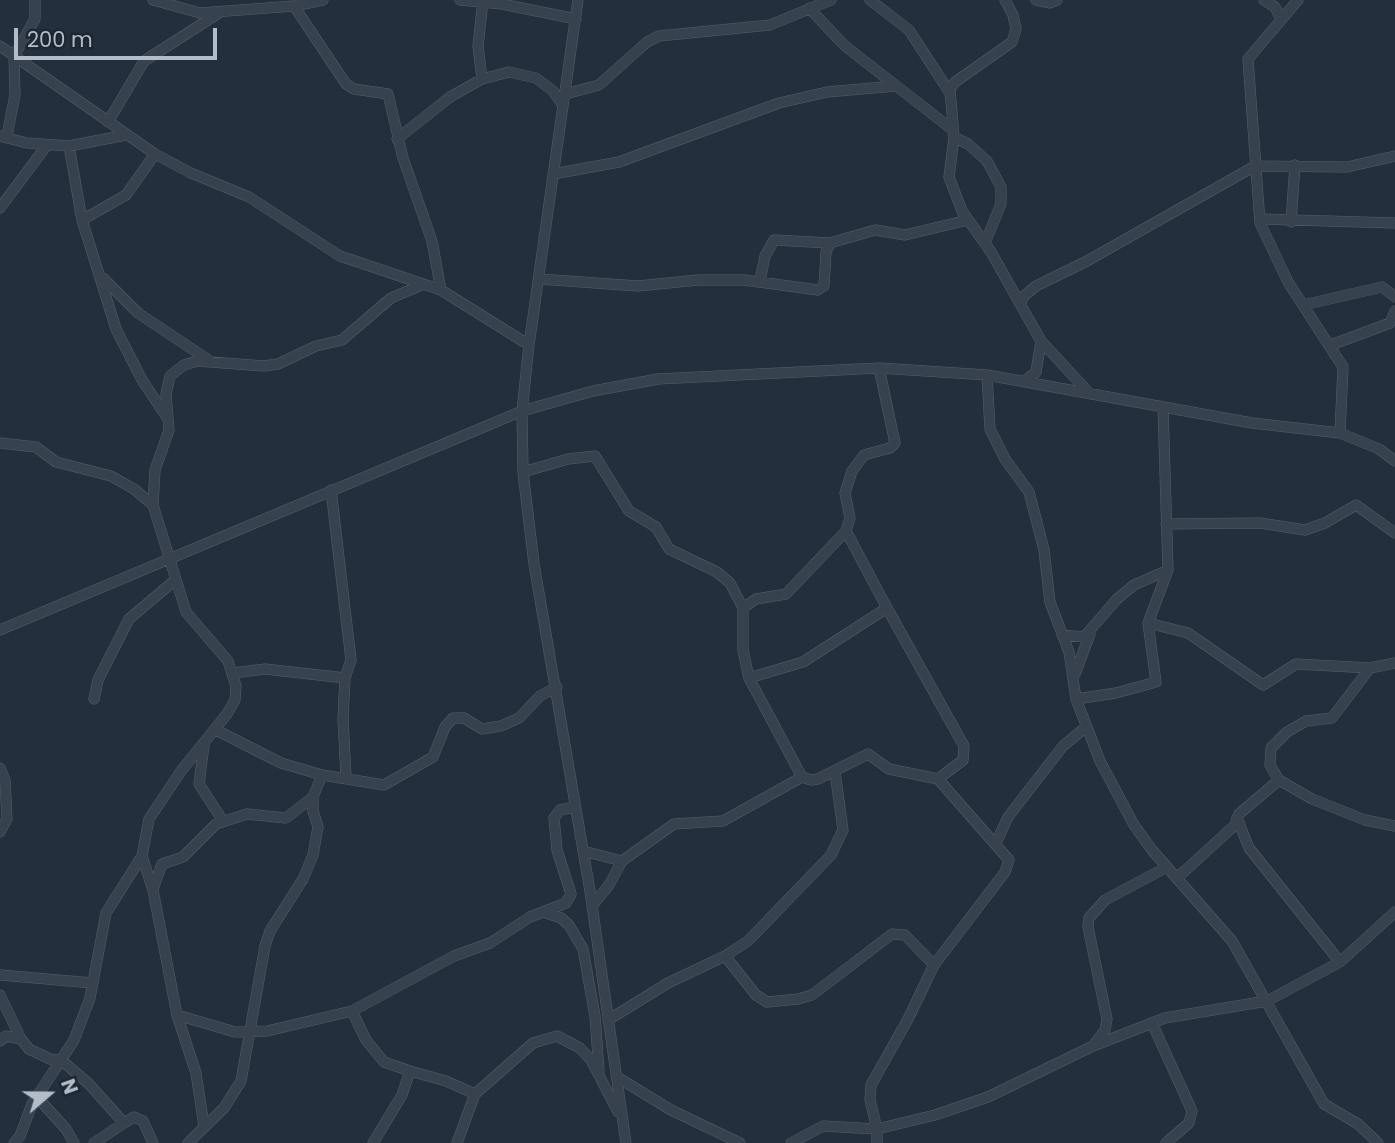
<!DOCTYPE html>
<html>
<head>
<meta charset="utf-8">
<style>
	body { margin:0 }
	#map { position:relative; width:1395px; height:1143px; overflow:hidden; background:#242f3e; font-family:Poppins,sans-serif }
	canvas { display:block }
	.north { position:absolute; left:14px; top:1059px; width:70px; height:70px; -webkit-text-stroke:5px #1d2633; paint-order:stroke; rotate:70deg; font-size:19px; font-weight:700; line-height:28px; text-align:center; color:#b4bcc9 }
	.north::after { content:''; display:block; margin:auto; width:24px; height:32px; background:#b4bcc9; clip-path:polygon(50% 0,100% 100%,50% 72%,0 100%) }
	.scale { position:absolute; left:14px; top:28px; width:203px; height:32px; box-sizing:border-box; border:4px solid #b4bcc9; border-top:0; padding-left:9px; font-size:21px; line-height:24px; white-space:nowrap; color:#b4bcc9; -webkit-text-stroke:5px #1d2633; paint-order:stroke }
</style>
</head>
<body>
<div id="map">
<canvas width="1395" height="1143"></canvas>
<div class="north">N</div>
<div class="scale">200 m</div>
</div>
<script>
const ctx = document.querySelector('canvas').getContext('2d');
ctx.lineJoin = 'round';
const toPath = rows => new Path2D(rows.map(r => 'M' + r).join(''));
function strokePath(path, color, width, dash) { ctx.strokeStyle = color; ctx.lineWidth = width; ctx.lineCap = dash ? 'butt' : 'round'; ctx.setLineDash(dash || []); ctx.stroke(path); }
const minor = toPath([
	[153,0,200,13,294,6,323,0],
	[460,0,502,4,576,19],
	[578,0,529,345,522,411,523,472,534,564,590,891,626,1143],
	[870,0,909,30,950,93],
	[1005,0,1013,15,1016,29,1012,42,955,82,950,89,954,137,949,177,962,211,991,252,1041,341,1090,394],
	[1036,0,1050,3,1057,0],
	[1264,0,1275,7,1281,19],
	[1298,0,1248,59,1260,223,1288,282,1343,367,1340,433],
	[294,6,346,84,354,89,388,94,403,158,432,241,441,290],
	[809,8,845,46,953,130],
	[0,46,155,154,191,173,249,197,340,256,441,290,529,345],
	[482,79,478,46,483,1],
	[565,94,599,85,647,42,659,36,770,25,831,0],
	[108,122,144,61,219,13],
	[0,136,27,143,69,146,126,135],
	[7,136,15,95,14,56,35,19,35,0],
	[954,137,968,144,987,161,1001,187,1001,204,985,243],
	[397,139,450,97,482,79,509,72,536,78,553,91,563,105],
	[69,146,82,220,116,329,142,380,168,419],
	[553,174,619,162,779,103,827,92,896,86],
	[0,208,47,145],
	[1260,219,1395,223],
	[82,220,126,195,155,154],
	[1291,222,1295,165],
	[103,278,138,313,210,361],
	[539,279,638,286,698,280,744,280,818,290,824,286,826,252,830,243,875,230,905,235,968,220],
	[760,281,765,256,774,240,830,243],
	[1021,304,1023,297,1036,286,1087,261,1255,166,1347,167,1395,156],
	[1303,305,1382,287,1395,297],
	[1331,345,1390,323,1395,311],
	[987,375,990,429,1005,459,1029,492,1044,550,1050,602,1069,652,1076,699,1100,761,1134,825,1152,850,1232,941,1324,1104,1358,1124,1378,1143],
	[1025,381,1036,372,1041,341],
	[1163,407,1168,570,1148,623,1188,633,1263,685,1296,664,1370,668,1395,663],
	[0,443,36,447,56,462,111,476,134,489,153,505],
	[523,472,568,459,595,456,629,511,656,527,669,549,717,572,730,583,743,608,743,650,749,678,802,777],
	[331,490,351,660,345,678,343,719,346,777],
	[1166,524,1260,523,1305,530,1325,523,1356,505,1395,533],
	[743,608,756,599,786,594,846,531,850,518,845,493,852,471,864,455,890,448,895,443,879,368],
	[887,608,964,746,963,760,938,779],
	[0,630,522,411,593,391,658,379,879,368,987,375,1252,423,1340,433,1379,449,1395,461],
	[1062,635,1084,637,1117,599,1134,585,1168,570],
	[1370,668,1332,718,1306,721,1287,732,1271,748,1270,765,1279,780,1312,799,1365,820,1395,826],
	[233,673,265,669,345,678],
	[1075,674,1090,634],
	[749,678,803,662,887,608,846,531],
	[94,699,98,680,129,619,174,581],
	[1076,699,1116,693,1156,682,1148,623],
	[216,730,281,763,322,775,384,785,433,757,445,727,453,718,464,718,482,729,501,726,519,718,540,696,557,687],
	[204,745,199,784,223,821],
	[0,768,5,780,7,819,0,832],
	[1237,818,1249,848,1340,962],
	[996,843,1008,817,1063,746,1086,727],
	[583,851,622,861],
	[142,856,149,819,181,771,227,714,235,700,236,686,228,661,186,612,153,505,155,470,169,430,166,394,170,376,184,365,197,361,264,366,278,364,316,346,342,340,391,298,422,285],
	[1167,867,1105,900,1089,918,1088,927,1107,1019,1105,1030,1093,1046,1165,1018,1267,1001,1340,962,1395,912],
	[1177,878,1235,825,1239,814,1279,780],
	[154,886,162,864,183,857,216,824,247,814,286,818,313,797],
	[592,906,609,885,622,861,674,824,723,821,802,777,811,780,818,779,868,754,889,769,938,779,1009,860,1005,872,934,965,908,1019,871,1085,870,1100,877,1129,935,1115,988,1097,1093,1046],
	[543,912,561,918,569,925,583,949,595,1016,599,1071],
	[725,956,756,995,767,1002,798,999,812,995,892,934,905,935,934,965],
	[0,975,93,983],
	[0,995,21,1039,29,1049,50,1059,61,1060,32,1104,20,1136,14,1143],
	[352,1011,366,1040,384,1062,410,1071,402,1095,373,1143],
	[177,1015,196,1073,204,1126],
	[608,1020,668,983,725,956,748,941,831,855,843,830,835,772],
	[1152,1023,1192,1111,1189,1123,1166,1143],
	[0,1041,6,1036,21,1039],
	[410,1071,446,1081,475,1094,533,1043,557,1036,580,1048,591,1060,618,1112],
	[617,1077,671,1110,740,1143],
	[37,1097,66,1129,74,1143],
	[94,1143,124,1123],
	[153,1143,143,1121,134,1117,124,1123,88,1083,61,1060,74,1040,90,998,106,913,142,856,153,890,177,1015,235,1032,267,1031,352,1011,454,956,490,943,530,917,566,903,571,894,557,850,554,818,560,810,575,807],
	[188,1143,224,1108,241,1081,265,946,270,931,303,879,313,855,318,827,313,811,313,797,322,775],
	[457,1143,475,1094],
	[791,1143,823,1126,877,1129,877,1143]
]);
strokePath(minor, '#565f6c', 11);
strokePath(minor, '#38414e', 10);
</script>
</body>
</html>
